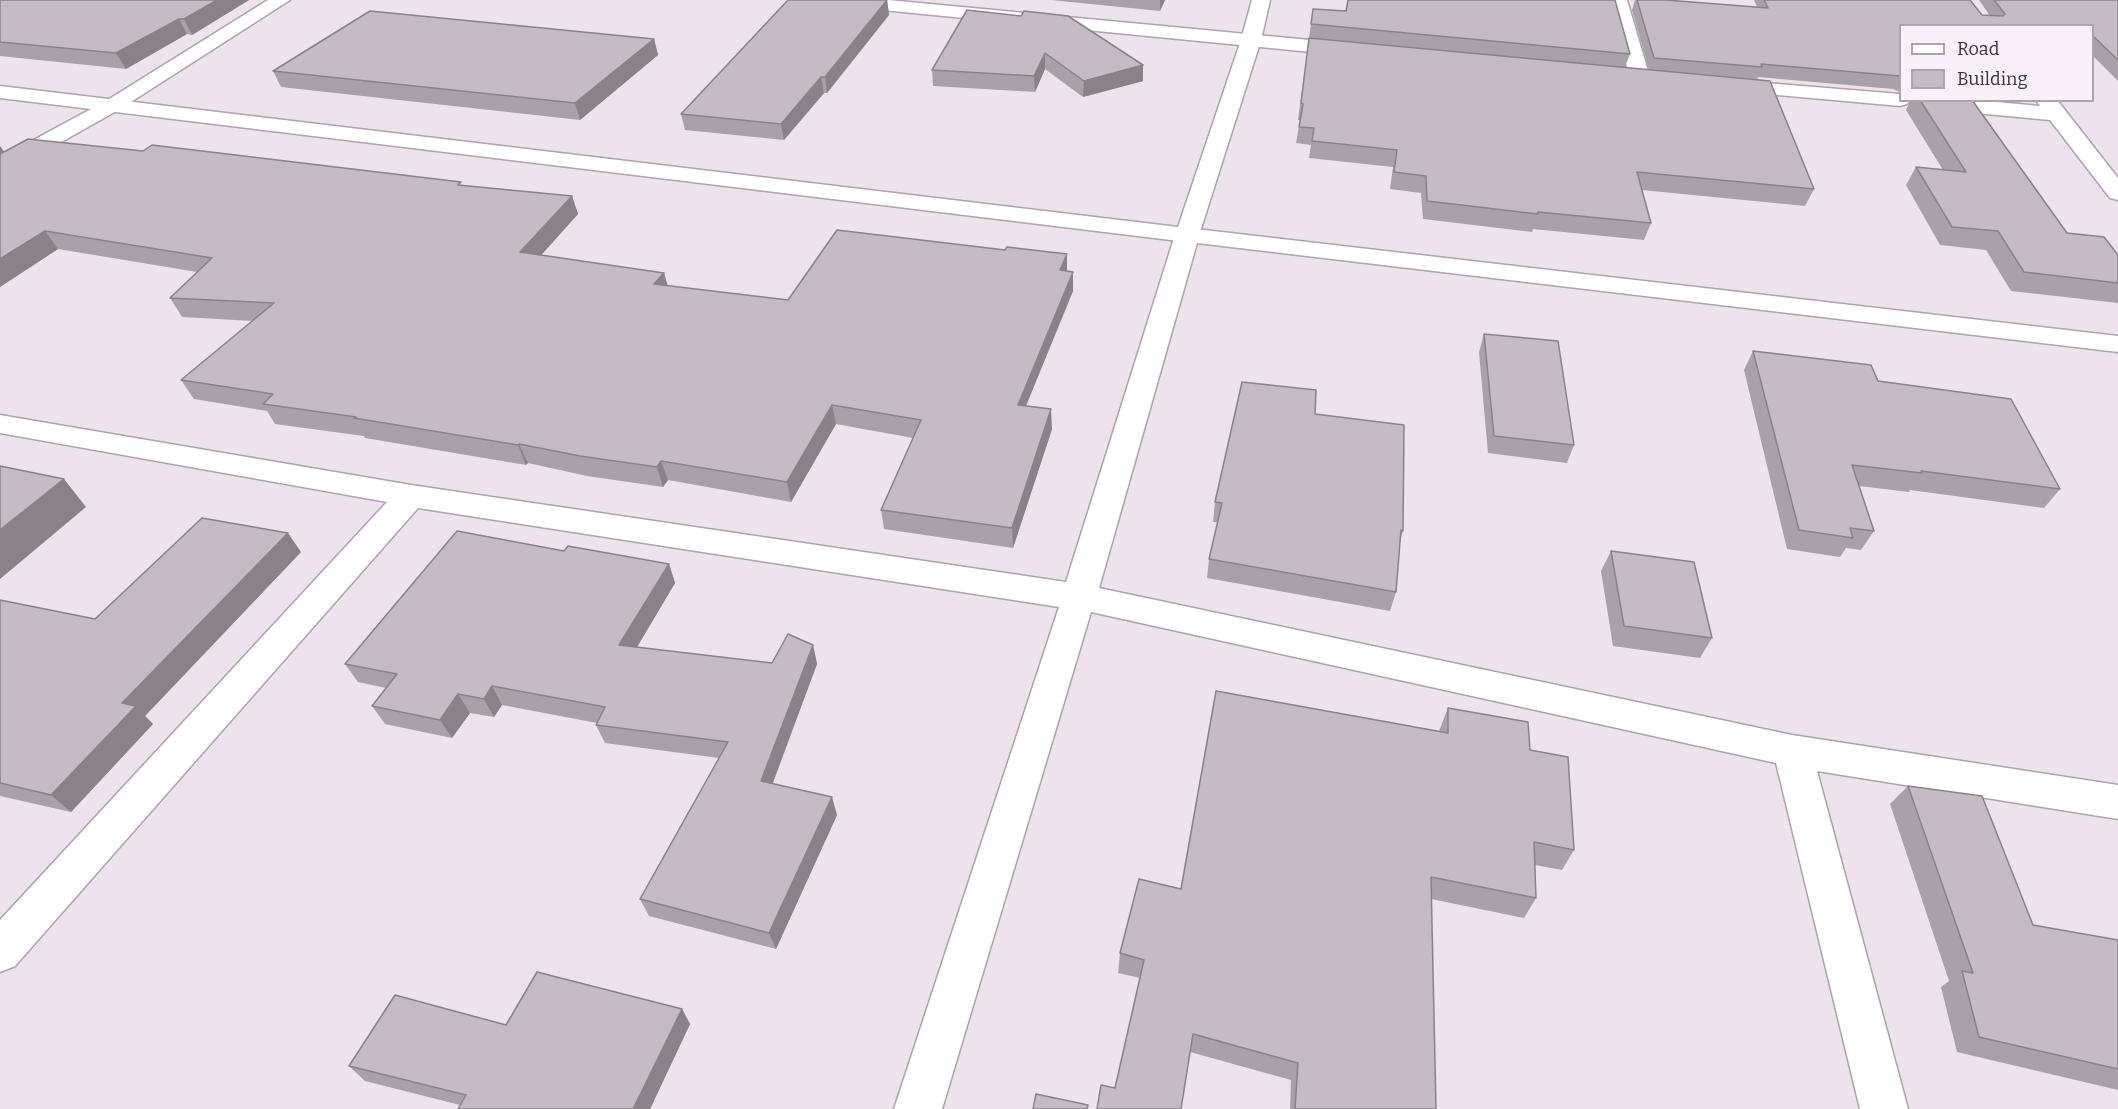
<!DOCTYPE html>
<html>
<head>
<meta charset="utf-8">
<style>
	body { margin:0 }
	#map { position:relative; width:2118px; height:1109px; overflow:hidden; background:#ece3ec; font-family:Bitter,serif }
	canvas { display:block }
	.legend { position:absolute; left:1899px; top:24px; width:195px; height:78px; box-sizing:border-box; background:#f9f0f9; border:2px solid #aca5ac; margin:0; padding:8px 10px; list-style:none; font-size:18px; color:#383438 }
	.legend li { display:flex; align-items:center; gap:12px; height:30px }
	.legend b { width:30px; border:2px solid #aca5ac }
</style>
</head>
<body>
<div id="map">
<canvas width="2118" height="1109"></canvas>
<ul class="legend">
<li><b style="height:8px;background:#fff"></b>Road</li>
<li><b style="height:16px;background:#c4bbc4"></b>Building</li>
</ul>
</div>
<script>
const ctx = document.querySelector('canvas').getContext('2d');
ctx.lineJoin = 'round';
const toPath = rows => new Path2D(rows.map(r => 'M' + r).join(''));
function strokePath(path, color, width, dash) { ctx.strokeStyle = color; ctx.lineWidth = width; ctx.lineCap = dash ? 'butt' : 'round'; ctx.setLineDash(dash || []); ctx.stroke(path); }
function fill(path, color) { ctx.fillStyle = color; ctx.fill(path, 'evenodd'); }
const street = toPath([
	[268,0,290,0,120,109,8,172,0,174,0,158,106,101,268,0],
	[822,0,888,0,1352,44,1359,46,1362,50,1359,54,1352,56,831,5,825,4,822,0],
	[1609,0,1627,0,1650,78,1647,82,1640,84,1633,82,1630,78,1609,0],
	[1729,80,1900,94,1900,100,1910,100,1907,104,1900,106,1722,90,1719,86,1722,82,1729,80],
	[1923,100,1975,100,2040,106,2036,100,2057,100,2118,178,2118,200,2110,198,2050,120,1932,109,1925,107,1922,103,1923,100],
	[1187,228,2118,336,2118,352,1197,243,1099,588,1792,735,2118,785,2118,819,1817,771,1908,1109,1860,1109,1776,763,1091,612,942,1109,894,1109,1059,607,418,508,15,966,0,972,0,920,387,502,0,433,0,415,411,485,1066,582,1175,235,1178,230,1187,228]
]);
const secondary = toPath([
	[1252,0,1270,0,1261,40,1199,235,1196,240,1187,242,0,98,0,86,1178,227,1241,40,1252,0]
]);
const wall = toPath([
	[0,0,249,0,192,35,187,34,126,69,0,56],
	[887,0,889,15,827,93,824,93,784,140,685,130,681,114],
	[1051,0,1165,0,1160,11],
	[1635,0,1666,0,1757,7,1754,0,1970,0,1982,15,1990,16,1979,0,2118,0,2118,81,2092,55,2092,26,1900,26,1900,92,1893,89,1758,77,1757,80,1814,189,1805,206,1642,190,1651,223,1644,240,1533,229,1532,232,1423,219,1421,193,1390,189,1393,167,1309,158,1311,145,1296,143,1300,120,1298,120,1313,9,1630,54,1625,67,1649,70,1632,10],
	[967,10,1143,65,1143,81,1083,97,1045,69,1035,92,933,86,932,70],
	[654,39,658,55,580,120,281,87,273,71],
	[1911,100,1972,100,2067,233,2118,255,2118,303,2011,291,1986,250,1940,245,1906,185,1916,167,1943,170,1906,110],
	[4,152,462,185,572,196,578,214,541,255,664,273,668,286,788,300,1005,250,1067,254,1067,271,1073,291,1026,406,1052,429,1013,548,884,529,881,510,913,438,836,424,791,502,668,480,663,487,587,476,528,463,526,465,365,438,364,436,275,424,267,411,194,399,181,380,253,321,182,317,170,298,197,272,58,249,0,287],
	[1484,334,1574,445,1567,463,1488,453,1479,352],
	[1753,351,1878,381,2060,489,2044,508,1910,490,1909,492,1859,486,1874,531,1861,550,1846,548,1840,557,1787,549,1744,370],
	[1315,414,1403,531,1400,541,1396,592,1390,611,1207,578,1209,559,1218,522,1213,522,1215,502],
	[564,551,669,564,675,583,637,647,772,663,813,645,817,664,772,783,837,815,776,949,649,916,640,899,719,758,605,743,596,725,597,723,502,705,494,717,470,713,452,738,385,724,372,706,386,688,358,682,345,664],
	[1611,551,1712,638,1700,658,1613,646,1601,571],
	[301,552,145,716,153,724,71,812,0,796,0,600,95,619],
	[1448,708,1530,750,1574,850,1562,870,1535,865,1536,898,1524,918,1431,899,1436,1109,1290,1109,1291,1080,1190,1052,1115,1088,1140,978,1118,973,1120,953,1181,889,1439,731],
	[1908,786,2033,925,2118,940,2118,1090,1957,1052,1941,987,1949,981,1890,804],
	[682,1009,690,1024,650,1109,458,1109,460,1105,365,1081,349,1066,506,1025]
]);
const shadedWall = toPath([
	[217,0,249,0,192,35,184,19],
	[887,0,889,15,827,93,825,77],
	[1160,0,1165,0,1160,11],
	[179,19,187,34,126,69,116,53],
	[654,39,658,55,580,120,575,103],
	[1045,53,1045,69,1035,92,1034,76],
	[1143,65,1143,81,1083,97,1084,81],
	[821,77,824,93,784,140,781,124],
	[0,146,5,153,0,156],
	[572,196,578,214,527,271,520,252],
	[45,231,58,249,0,287,0,259],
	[1067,254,1067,273,1060,270],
	[1073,272,1073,291,1018,425,1018,405],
	[664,273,669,292,654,284],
	[832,405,836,424,791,502,787,482],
	[1051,409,1052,429,1013,548,1012,528],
	[519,444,528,463,526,465,518,445],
	[661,461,668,480,663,487,657,467],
	[64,479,86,507,0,579,0,530],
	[288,533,301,552,145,716,153,724,71,812,51,795,122,703],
	[669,564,675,583,627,664,619,645],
	[813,645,817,664,767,799,761,781],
	[492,686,502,705,494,717,484,699],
	[458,694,470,713,452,738,440,720],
	[832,797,837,815,776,949,769,933],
	[682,1009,690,1024,650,1109,633,1109]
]);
const building = toPath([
	[0,0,217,0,184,19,179,19,116,53,0,42,0,0],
	[788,0,887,0,825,77,821,77,781,124,681,114,788,0],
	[1348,0,1615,0,1630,54,1311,24,1313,9,1346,11,1348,0],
	[1637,0,1666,0,1768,8,1764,0,1970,0,1982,15,2003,16,2005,14,1994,0,2118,0,2118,60,2094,37,2092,36,2092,26,1900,26,1900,76,1761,64,1762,67,1654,58,1637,0],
	[967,10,1021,16,1024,11,1068,16,1143,65,1084,81,1045,53,1034,76,932,70,967,10],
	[370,11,654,39,575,103,273,71,370,11],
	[1309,38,1770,81,1814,189,1637,172,1651,223,1538,212,1538,214,1427,201,1426,176,1394,172,1397,150,1312,141,1314,128,1299,127,1303,104,1301,103,1309,38],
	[1920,100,1972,100,2067,233,2104,237,2118,255,2118,283,2024,272,1998,231,1952,227,1916,167,1966,172,1920,100],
	[28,139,143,151,152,145,461,182,458,185,572,196,520,252,664,273,654,284,788,300,837,230,1005,250,1007,247,1067,254,1060,270,1073,272,1018,405,1051,409,1012,528,881,510,921,420,832,405,787,482,661,461,657,467,580,456,519,444,518,445,354,418,356,417,263,404,273,394,181,380,274,303,170,298,212,258,45,231,0,259,0,154,28,139],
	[1484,334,1558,341,1574,445,1494,436,1484,334],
	[1753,351,1871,365,1878,381,2011,399,2060,489,1921,471,1922,473,1852,465,1874,531,1850,528,1853,538,1799,530,1753,351],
	[1242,382,1316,390,1315,414,1404,425,1403,531,1401,530,1396,592,1209,559,1222,503,1215,502,1242,382],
	[0,466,64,479,0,530,0,466],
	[202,518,288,533,122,703,136,706,51,795,0,783,0,600,95,619,202,518],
	[457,531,564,551,568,546,669,564,619,645,772,663,788,634,813,645,761,781,832,797,769,933,640,899,728,742,596,725,605,707,492,686,484,699,458,694,440,720,372,706,397,674,345,664,457,531],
	[1611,551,1694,562,1712,638,1624,626,1611,551],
	[1216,691,1448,733,1448,708,1528,722,1530,750,1568,757,1574,850,1534,842,1536,898,1431,877,1436,1109,1295,1109,1298,1063,1193,1034,1181,1109,1097,1109,1101,1085,1115,1088,1144,960,1120,953,1139,879,1181,889,1216,691],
	[1908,786,1982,796,2033,925,2118,940,2118,1069,1979,1037,1962,971,1973,973,1908,786],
	[537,972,682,1009,633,1109,458,1109,466,1095,349,1066,395,995,506,1025,537,972],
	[1036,1094,1088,1105,1087,1109,1033,1109,1036,1094]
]);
strokePath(street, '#aca3ac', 3);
strokePath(secondary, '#aca3ac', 3);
fill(street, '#fff');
fill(secondary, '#fff');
fill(wall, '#a9a1a9');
fill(shadedWall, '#898389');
fill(building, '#c4bbc4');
strokePath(building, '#898389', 1.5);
</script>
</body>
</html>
